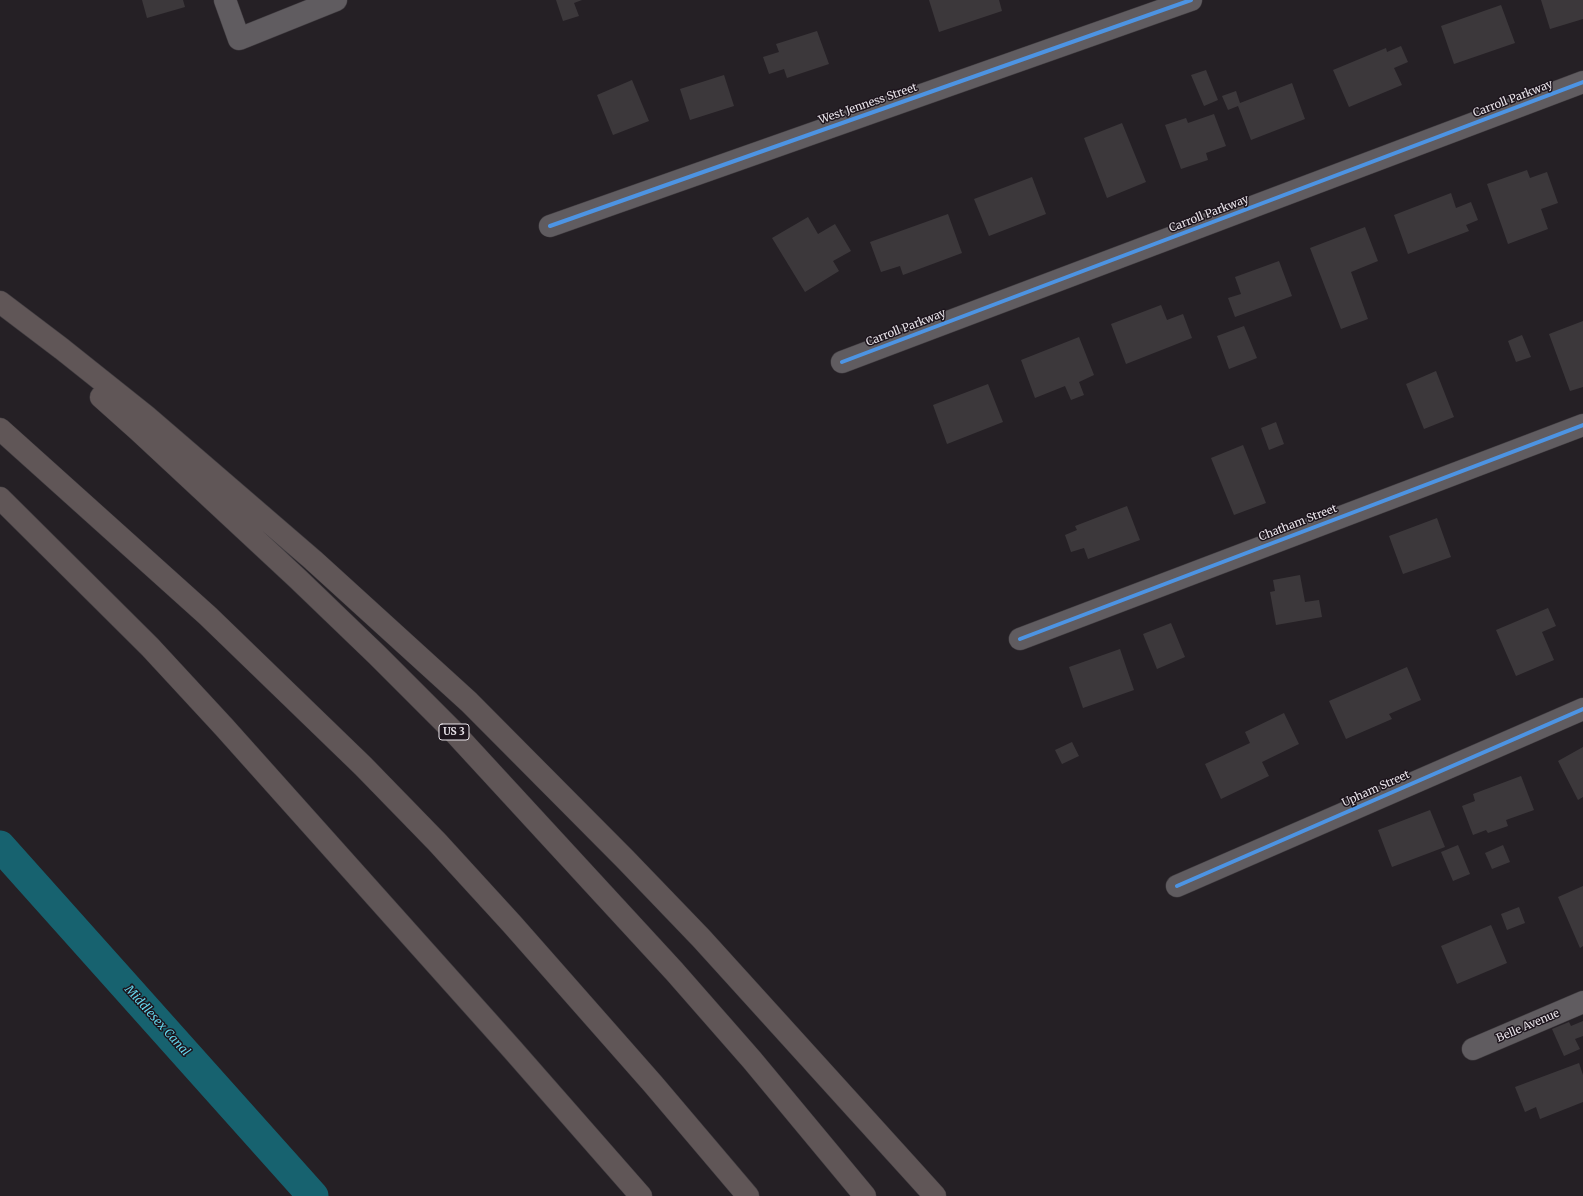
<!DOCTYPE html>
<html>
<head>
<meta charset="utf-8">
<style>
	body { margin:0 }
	canvas { display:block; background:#252025 }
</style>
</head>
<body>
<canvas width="1583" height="1196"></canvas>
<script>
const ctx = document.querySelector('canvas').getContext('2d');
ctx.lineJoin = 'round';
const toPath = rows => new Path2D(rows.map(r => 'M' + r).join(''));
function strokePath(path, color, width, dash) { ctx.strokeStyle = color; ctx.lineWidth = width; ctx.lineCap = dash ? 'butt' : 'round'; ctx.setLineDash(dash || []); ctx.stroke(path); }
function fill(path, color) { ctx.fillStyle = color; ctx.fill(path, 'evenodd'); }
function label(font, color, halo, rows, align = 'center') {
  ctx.font = font + ' Merriweather,serif'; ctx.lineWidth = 3; ctx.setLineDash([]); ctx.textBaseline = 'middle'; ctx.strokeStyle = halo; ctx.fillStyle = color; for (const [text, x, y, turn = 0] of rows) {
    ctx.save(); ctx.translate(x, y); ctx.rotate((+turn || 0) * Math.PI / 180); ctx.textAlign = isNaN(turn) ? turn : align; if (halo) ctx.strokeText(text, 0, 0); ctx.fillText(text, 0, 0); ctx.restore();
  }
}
const canal = toPath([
	[0,846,313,1196]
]);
const building = toPath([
	[142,0,183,0,185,7,147,18],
	[556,0,582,0,574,3,579,16,563,21],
	[929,0,999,0,1002,11,939,32],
	[1541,0,1583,0,1583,19,1550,29],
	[1501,5,1515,43,1454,64,1441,26],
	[817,31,829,64,787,78,784,69,769,74,763,57,779,52,776,44],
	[1401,46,1408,62,1394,68,1402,85,1349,107,1333,70,1386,48,1387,52],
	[1206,70,1218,100,1204,106,1191,75],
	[724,75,734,106,690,120,680,89],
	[632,80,649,121,613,135,597,95],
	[1292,83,1305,119,1251,140,1238,106,1228,110,1222,96,1236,91,1240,103],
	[1214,114,1226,146,1206,153,1208,160,1181,169,1165,125,1186,118,1188,123],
	[1122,123,1146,182,1107,198,1084,138],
	[1527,170,1530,178,1547,172,1558,203,1541,209,1548,229,1508,244,1487,184],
	[1032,177,1046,214,989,236,974,199],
	[1451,193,1456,208,1471,202,1478,220,1466,225,1469,231,1408,254,1394,215],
	[948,214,962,253,903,275,900,266,881,272,870,242],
	[808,217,818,234,835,224,851,251,833,261,839,271,805,292,772,238],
	[1365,227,1378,261,1351,272,1368,319,1341,329,1310,248],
	[1279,261,1292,296,1235,317,1228,298,1241,294,1235,277],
	[1161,305,1167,320,1183,314,1192,338,1126,364,1111,324],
	[1583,321,1583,387,1570,391,1549,334],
	[1244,326,1257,358,1229,369,1217,336],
	[1522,335,1531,357,1516,362,1508,341],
	[1079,337,1094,375,1079,382,1084,395,1071,400,1065,386,1035,398,1021,360],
	[1436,371,1454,417,1424,429,1406,384],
	[988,384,1003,422,947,444,933,405],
	[1276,422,1284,444,1269,450,1261,428],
	[1243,445,1266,503,1234,515,1211,458],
	[1127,506,1140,540,1088,559,1084,548,1071,552,1065,535,1077,530,1075,526],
	[1437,518,1451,557,1403,574,1389,536],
	[1300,575,1305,602,1319,600,1322,617,1276,625,1270,592,1275,591,1273,580],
	[1548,608,1556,626,1542,632,1554,660,1516,676,1496,630],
	[1171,623,1185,657,1157,669,1143,634],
	[1120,649,1134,690,1083,708,1069,667],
	[1407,667,1421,700,1389,714,1392,719,1346,739,1329,701],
	[1284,713,1299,744,1262,762,1269,776,1221,799,1205,764,1250,743,1245,732],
	[1072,742,1079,756,1062,764,1055,750],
	[1583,747,1583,797,1578,800,1558,761],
	[1521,776,1534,810,1506,820,1508,826,1488,833,1486,830,1473,835,1462,806,1475,801,1473,794],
	[1430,810,1445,847,1392,867,1378,830],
	[1458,845,1470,874,1453,881,1441,852],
	[1503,845,1510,862,1492,869,1485,853],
	[1583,886,1583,946,1580,948,1558,897],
	[1519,907,1525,923,1507,930,1501,914],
	[1491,925,1507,963,1457,984,1441,946],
	[1583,1021,1583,1036,1575,1039,1580,1049,1564,1056,1552,1029,1569,1022,1571,1026],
	[1579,1063,1583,1075,1583,1102,1540,1119,1536,1107,1525,1112,1515,1087]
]);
const street = toPath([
	[225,0,239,39,336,0],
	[550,226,1191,0],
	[842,362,1583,82],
	[1020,639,1583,425],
	[1177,886,1583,709],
	[1473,1049,1583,1002]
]);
const highway = toPath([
	[0,302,62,349,146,416,313,560,469,702,625,859,701,938,935,1196],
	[101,397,139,431,298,579,377,655,452,730,674,971,752,1060,865,1196],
	[0,429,208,616,363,766,437,842,512,924,653,1084,748,1196],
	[0,498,150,647,224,727,512,1049,641,1196]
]);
const cycleway = toPath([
	[550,226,1191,0],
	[842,362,1583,82],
	[1020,639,1583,425],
	[1177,886,1583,709]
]);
const shields = [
	[454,732,30]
];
const shieldNames = [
	["US 3",454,732]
];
const streetNames = [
	["Carroll Parkway",1513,99,-21],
	["West Jenness Street",868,104,-19],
	["Carroll Parkway",1209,214,-21],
	["Carroll Parkway",906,328,-21],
	["Chatham Street",1298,523,-21],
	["Upham Street",1376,789,-24],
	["Belle Avenue",1528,1026,-23]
];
const waterNames = [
	["Middlesex Canal",157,1021,48]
];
strokePath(canal, '#17626f', 31);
fill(building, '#3c383b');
strokePath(street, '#423e42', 23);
strokePath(highway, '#423e42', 23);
strokePath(street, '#605c60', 22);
strokePath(highway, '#605657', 22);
strokePath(cycleway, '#4d94e3', 4);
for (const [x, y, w] of shields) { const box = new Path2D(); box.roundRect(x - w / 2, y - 8, w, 16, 3); ctx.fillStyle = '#1d151d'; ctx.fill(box); strokePath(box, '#e9e4ea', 1); }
label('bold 10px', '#e9e4ea', null, shieldNames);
label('11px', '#e9e4ea', '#1d151d', streetNames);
label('italic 12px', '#64d5eb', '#1d151d', waterNames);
</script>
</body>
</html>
